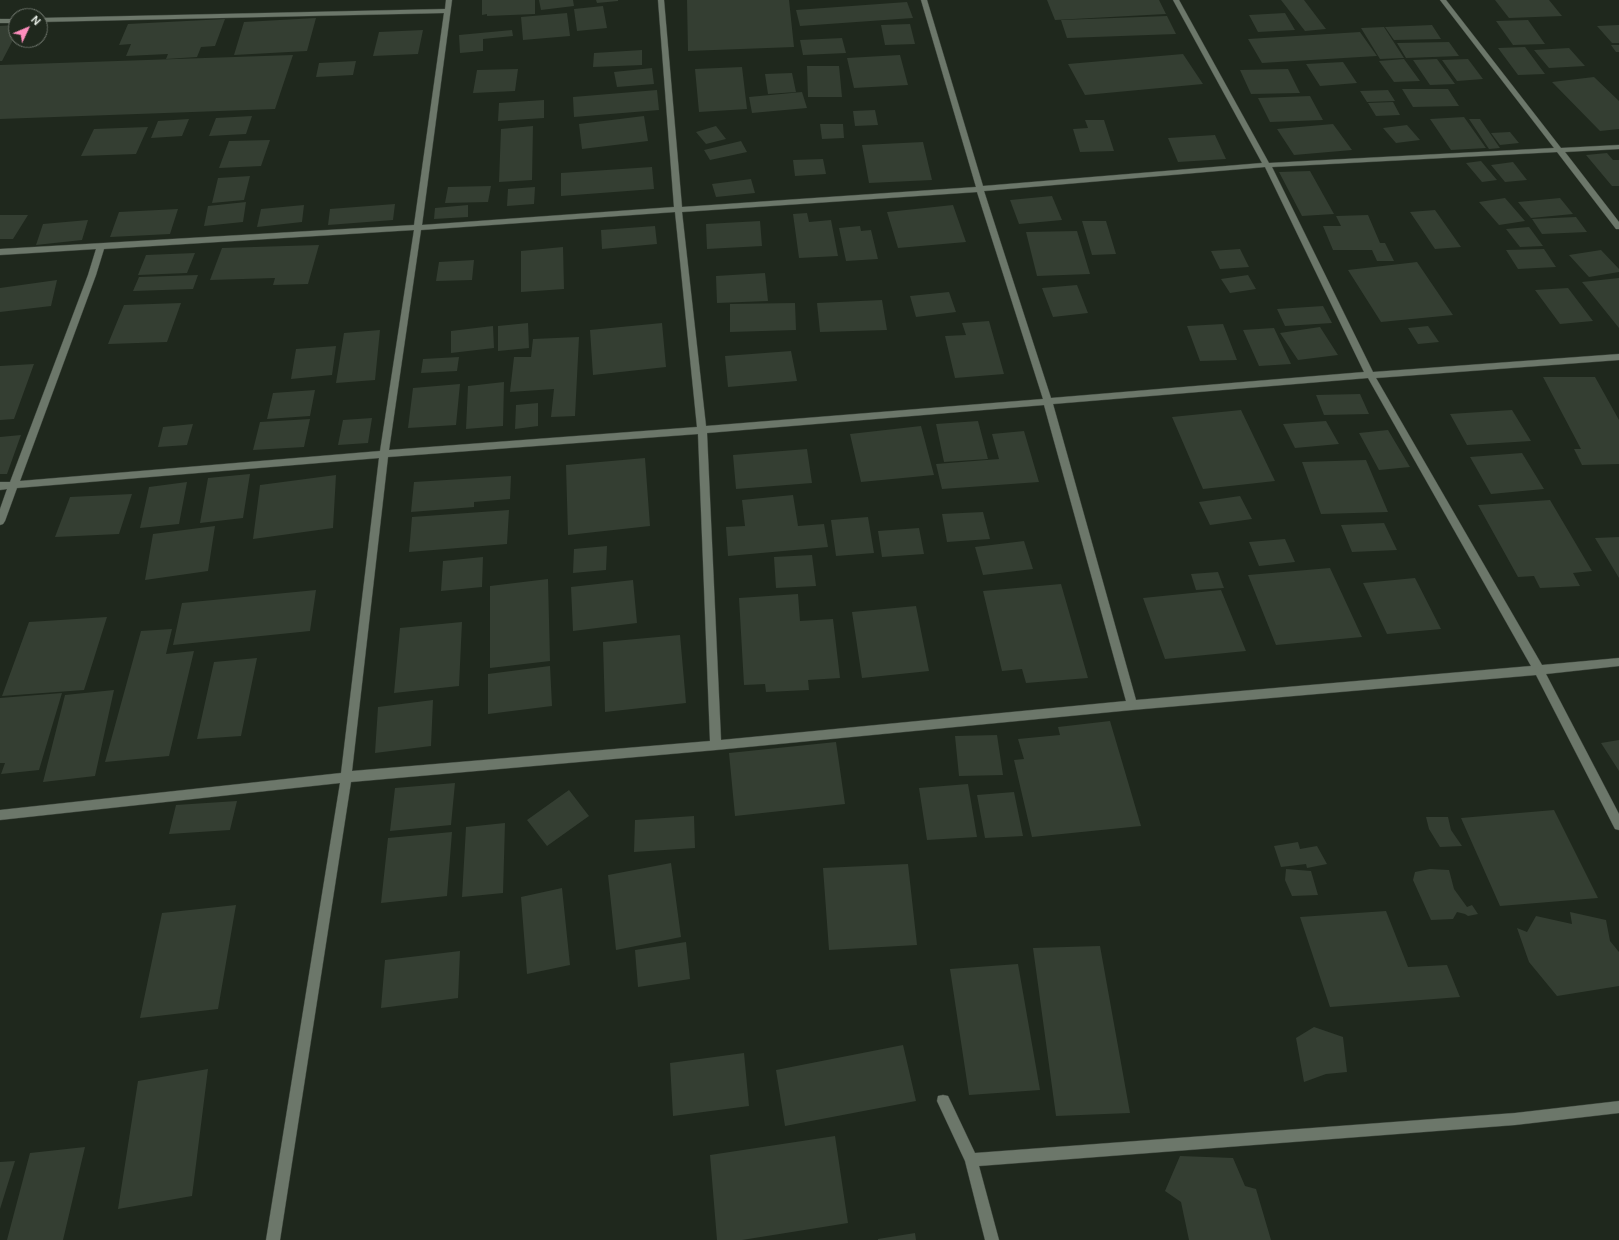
<!DOCTYPE html>
<html>
<head>
<meta charset="utf-8">
<style>
	body { margin:0 }
	#map { position:relative; width:1619px; height:1240px; overflow:hidden; background:#1f281d; font-family:"DM Sans",sans-serif }
	canvas { display:block }
	.north { position:absolute; left:8px; top:8px; width:40px; height:40px; box-sizing:border-box; background:#1f281d; border:1px solid #6f766d; border-radius:50%; rotate:46deg; font-size:11px; font-weight:700; line-height:16px; text-align:center; color:#e6ece5 }
	.north::after { content:''; display:block; margin:auto; width:14px; height:18px; background:#fe8ebd; clip-path:polygon(50% 0,100% 100%,50% 72%,0 100%) }
</style>
</head>
<body>
<div id="map">
<canvas width="1619" height="1240"></canvas>
<div class="north">N</div>
</div>
<script>
const ctx = document.querySelector('canvas').getContext('2d');
ctx.lineJoin = 'round';
function fill(path, color) { ctx.fillStyle = color; ctx.fill(path, 'evenodd'); }
const toPath = rows => new Path2D(rows.map(r => 'M' + r).join(''));
function strokePath(path, color, width, dash) { ctx.strokeStyle = color; ctx.lineWidth = width; ctx.lineCap = dash ? 'butt' : 'round'; ctx.setLineDash(dash || []); ctx.stroke(path); }
const building = toPath([
	[482,0,535,0,535,14,487,16,487,14,482,15],
	[539,0,573,0,574,6,541,10],
	[596,0,618,0,618,1,597,3],
	[687,0,789,0,794,47,688,51],
	[1047,0,1159,0,1166,14,1055,20],
	[1281,0,1304,0,1326,29,1305,31],
	[1495,0,1549,0,1562,16,1509,18],
	[907,2,913,18,800,26,796,10],
	[603,6,607,28,577,31,574,9],
	[567,13,570,36,523,40,521,17],
	[1285,13,1295,30,1258,32,1249,15],
	[1167,16,1176,34,1067,38,1061,20],
	[316,18,307,51,234,55,244,22],
	[225,19,215,46,201,47,197,57,166,59,168,54,126,56,131,44,119,45,128,24],
	[1528,20,1545,44,1513,45,1496,21],
	[910,24,915,44,885,45,881,25],
	[16,25,16,40,13,40,2,61,0,61,0,26],
	[1432,25,1441,39,1394,40,1385,27],
	[1619,25,1619,43,1612,43,1597,26],
	[1384,27,1404,58,1380,59,1361,28],
	[423,30,418,54,373,56,379,32],
	[512,30,513,36,483,39,483,51,460,53,459,35],
	[1360,32,1377,56,1262,63,1248,39],
	[842,38,846,53,803,55,800,40],
	[1449,42,1459,56,1406,58,1397,43],
	[1611,45,1619,45,1619,52,1616,52],
	[1525,47,1545,74,1518,75,1498,48],
	[1569,48,1585,66,1549,68,1534,50],
	[642,50,642,65,593,67,594,53],
	[1183,54,1203,84,1085,95,1068,64],
	[293,55,275,109,0,119,0,65],
	[900,55,908,85,854,88,847,58],
	[1404,59,1420,81,1394,82,1379,61],
	[1437,59,1455,84,1430,85,1413,60],
	[1468,59,1483,79,1457,81,1442,60],
	[356,61,353,75,316,77,319,63],
	[1343,62,1357,83,1320,86,1306,64],
	[807,66,839,66,842,97,808,97],
	[742,67,747,109,699,112,695,69],
	[652,68,654,84,617,87,614,72],
	[518,69,515,91,473,93,477,70],
	[1288,69,1300,93,1251,94,1240,70],
	[792,73,796,92,768,94,765,74],
	[1594,77,1619,101,1619,129,1600,131,1552,82],
	[1402,89,1448,89,1459,106,1413,107],
	[657,90,659,110,574,117,573,97],
	[1388,90,1395,101,1367,102,1360,91],
	[802,92,807,108,752,113,749,97],
	[1310,96,1323,120,1270,122,1258,98],
	[544,100,544,118,498,121,499,103],
	[1393,102,1400,115,1376,116,1368,103],
	[875,110,878,125,855,126,853,111],
	[252,116,246,134,209,136,216,118],
	[644,116,648,141,582,149,579,124],
	[1464,117,1486,148,1451,150,1430,119],
	[189,119,182,136,151,138,158,121],
	[1469,119,1480,119,1500,148,1489,149],
	[1085,120,1104,120,1114,151,1080,152,1073,129,1088,128],
	[820,124,843,124,844,138,822,139],
	[1333,124,1352,150,1294,155,1277,129],
	[1407,125,1420,140,1396,143,1383,128],
	[533,126,532,180,499,182,501,129],
	[716,126,726,139,706,144,696,132],
	[148,127,136,154,81,156,94,129],
	[1510,132,1519,143,1500,145,1491,133],
	[1215,135,1226,159,1178,162,1168,138],
	[270,140,261,166,219,168,229,141],
	[741,141,747,152,710,160,704,150],
	[923,142,932,180,869,183,862,145],
	[1607,153,1613,160,1619,160,1619,186,1612,186,1586,155],
	[823,159,826,174,795,176,793,160],
	[1481,161,1497,180,1482,182,1466,163],
	[1513,162,1527,180,1505,182,1491,165],
	[652,167,654,189,561,196,561,173],
	[1310,171,1334,214,1302,216,1279,172],
	[250,176,244,200,212,203,218,178],
	[751,179,755,193,716,197,712,184],
	[491,186,488,202,445,203,448,187],
	[535,187,534,204,507,206,508,189],
	[1052,196,1062,220,1019,224,1010,200],
	[1505,198,1525,221,1499,225,1479,202],
	[1560,198,1573,214,1531,218,1518,202],
	[246,202,243,222,204,226,208,206],
	[395,204,393,220,328,225,330,209],
	[304,205,302,222,257,227,261,209],
	[468,205,468,217,434,219,435,208],
	[953,205,966,242,898,248,887,212],
	[178,209,170,234,110,237,119,212],
	[1435,210,1461,247,1435,249,1410,212],
	[807,213,809,222,831,220,838,256,799,258,793,214],
	[0,215,28,215,13,239,0,239],
	[1368,215,1380,243,1385,243,1394,261,1377,261,1372,250,1333,250,1323,226,1341,226,1336,216],
	[1576,217,1587,232,1542,234,1532,219],
	[88,220,82,240,36,245,43,224],
	[760,221,762,246,707,249,706,224],
	[1082,221,1106,221,1116,254,1092,255],
	[655,226,657,244,602,249,601,230],
	[860,226,861,231,871,230,878,259,846,261,839,228],
	[1529,227,1543,246,1520,247,1506,229],
	[1077,231,1090,274,1037,276,1026,232],
	[319,245,308,284,273,285,275,278,210,280,222,248],
	[563,247,564,289,521,292,521,251],
	[1240,249,1249,267,1220,269,1211,251],
	[1544,249,1556,267,1518,269,1506,250],
	[1601,250,1619,269,1619,272,1589,277,1569,255],
	[195,253,187,273,138,275,146,255],
	[474,260,472,280,436,281,439,262],
	[1417,262,1453,315,1381,322,1348,270],
	[765,273,768,301,717,303,716,276],
	[198,275,193,289,133,291,139,277],
	[1248,275,1256,289,1230,293,1221,279],
	[1619,278,1619,328,1582,282],
	[57,280,51,306,0,312,0,288],
	[1077,285,1088,313,1053,317,1042,288],
	[1568,288,1593,321,1560,324,1535,290],
	[949,292,956,312,916,317,910,296],
	[882,300,887,330,820,332,817,303],
	[181,303,167,342,108,344,124,305],
	[795,303,796,330,730,332,730,304],
	[1323,306,1332,323,1285,326,1277,309],
	[989,321,1004,374,955,378,945,336,966,335,962,323],
	[528,323,529,348,498,351,498,326],
	[662,323,666,367,593,375,590,330],
	[1223,324,1237,360,1200,361,1187,326],
	[493,326,494,348,451,353,451,331],
	[1428,326,1439,342,1418,344,1408,328],
	[1320,327,1338,355,1298,360,1280,333],
	[1274,328,1291,364,1259,366,1243,330],
	[380,330,375,380,336,383,344,333],
	[579,337,575,416,551,417,554,389,510,392,514,357,531,357,533,339],
	[336,346,332,375,291,379,296,349],
	[791,351,797,381,728,387,725,356],
	[459,357,457,371,421,373,423,359],
	[34,364,14,419,0,420,0,366],
	[1543,377,1595,377,1619,420,1619,464,1582,465,1574,449,1581,449],
	[504,382,503,426,466,429,468,386],
	[460,384,456,425,408,428,413,388],
	[315,390,310,416,267,419,273,393],
	[1360,394,1369,414,1324,415,1316,395],
	[538,403,538,426,515,429,516,405],
	[1241,410,1275,481,1203,489,1172,417],
	[1512,410,1531,441,1467,445,1450,414],
	[372,418,368,443,338,445,343,420],
	[310,419,304,447,253,450,260,422],
	[978,421,988,459,944,462,936,424],
	[1326,421,1339,444,1295,448,1283,424],
	[193,424,187,445,158,447,163,427],
	[921,426,934,475,861,482,850,434],
	[1388,430,1410,467,1379,470,1359,433],
	[1024,431,1039,482,942,489,936,464,999,459,992,434],
	[21,435,7,474,0,474,0,437],
	[807,449,812,483,736,489,733,455],
	[1522,453,1544,489,1491,494,1470,457],
	[645,458,650,526,568,535,566,465],
	[1366,460,1388,512,1321,514,1302,462],
	[250,474,243,518,200,523,208,478],
	[336,475,333,528,253,539,260,485],
	[511,476,510,499,474,502,474,507,411,512,414,482],
	[187,482,179,524,140,528,149,487],
	[132,494,119,534,55,537,70,497],
	[793,495,798,526,824,524,828,547,728,556,726,527,745,526,742,500],
	[1240,496,1252,519,1210,525,1199,502],
	[1550,500,1592,571,1573,573,1580,586,1540,588,1534,576,1518,577,1478,505],
	[509,510,507,544,409,552,412,517],
	[983,512,990,539,947,542,942,514],
	[868,517,874,553,836,556,831,520],
	[1384,523,1397,550,1352,552,1341,525],
	[215,526,208,571,145,580,153,534],
	[919,528,924,554,882,557,878,531],
	[1619,537,1619,578,1595,538],
	[1285,539,1295,562,1259,566,1249,542],
	[1024,541,1033,569,983,575,975,547],
	[607,546,606,570,573,573,574,549],
	[812,555,816,586,776,588,774,557],
	[483,557,482,587,441,591,443,561],
	[1330,568,1362,637,1276,645,1248,575],
	[1218,572,1224,588,1196,590,1191,574],
	[1415,578,1441,629,1387,634,1363,583],
	[548,579,550,661,490,668,490,586],
	[633,580,637,623,573,631,571,587],
	[1061,584,1088,678,1026,683,1022,669,1002,671,983,591],
	[316,590,310,631,173,645,182,603],
	[1221,590,1246,651,1165,659,1143,598],
	[798,594,800,621,833,619,840,678,808,680,809,690,766,692,765,684,744,685,739,598],
	[916,606,929,671,862,678,852,612],
	[107,617,84,690,2,696,29,622],
	[462,622,459,686,394,693,400,628],
	[172,629,166,654,194,651,169,756,105,762,141,631],
	[680,635,686,703,605,712,603,642],
	[257,658,241,736,197,739,214,662],
	[550,666,552,706,488,714,488,674],
	[114,690,95,776,43,782,65,695],
	[62,693,39,770,1,774,5,763,0,763,0,698],
	[433,700,431,746,375,753,378,707],
	[1110,721,1141,826,1032,837,1014,760,1024,759,1018,739,1060,735,1058,727],
	[997,735,1003,775,959,776,955,736],
	[1619,740,1619,771,1601,743],
	[836,742,845,804,735,816,729,753],
	[455,783,451,825,390,831,395,788],
	[968,784,977,837,927,840,919,788],
	[569,790,589,816,547,846,527,820],
	[1014,792,1023,836,985,838,977,795],
	[237,801,230,830,169,834,176,805],
	[1554,810,1598,898,1500,906,1461,818],
	[694,816,695,848,634,852,635,820],
	[1426,817,1448,817,1451,830,1462,846,1440,847,1429,829],
	[505,823,503,893,462,897,466,827],
	[452,832,447,896,381,903,388,838],
	[1298,842,1300,849,1317,846,1327,864,1307,868,1306,864,1281,867,1274,846],
	[671,863,681,937,616,950,608,875],
	[908,864,917,945,829,950,823,868],
	[1286,869,1311,871,1318,895,1292,896,1285,880],
	[1430,869,1449,870,1454,889,1467,907,1472,905,1478,914,1468,916,1465,914,1457,912,1453,919,1431,920,1413,880,1415,872],
	[562,888,570,965,527,974,521,897],
	[236,905,218,1009,140,1018,162,913],
	[1386,911,1408,967,1447,965,1460,997,1330,1007,1300,917],
	[1570,912,1606,920,1610,941,1619,952,1619,986,1557,996,1529,962,1517,928,1527,932,1536,916,1572,924],
	[686,942,690,979,638,987,635,950],
	[1100,946,1130,1113,1056,1116,1033,948],
	[460,951,458,998,381,1008,385,960],
	[1018,964,1040,1090,969,1095,950,969],
	[1314,1027,1343,1037,1347,1072,1326,1074,1304,1082,1296,1038],
	[903,1045,916,1101,785,1126,776,1070],
	[744,1053,749,1106,673,1116,670,1063],
	[208,1069,192,1196,118,1209,138,1081],
	[835,1136,848,1223,742,1240,717,1240,710,1155],
	[85,1147,63,1240,7,1240,30,1153],
	[1180,1156,1233,1158,1245,1186,1256,1189,1271,1240,1189,1240,1181,1202,1165,1191],
	[15,1161,0,1209,0,1162],
	[915,1233,916,1240,878,1240,878,1239]
]);
const minor = toPath([
	[446,0,452,0,422,225,674,207,658,0,664,0,682,207,976,187,921,0,927,0,983,186,1262,163,1173,0,1179,0,1269,163,1554,148,1440,0,1446,0,1561,148,1619,145,1619,149,1565,152,1619,222,1619,229,1616,229,1557,152,1272,167,1373,372,1619,354,1619,360,1376,378,1542,665,1619,658,1619,666,1546,674,1619,814,1619,830,1615,829,1536,675,1132,710,716,750,351,782,280,1240,266,1240,340,783,0,820,0,810,341,773,379,458,17,488,5,521,3,524,0,525,0,509,7,489,0,490,0,482,10,482,88,275,96,249,0,255,0,249,414,225,444,13,40,22,40,18,445,9,446,0],
	[1265,167,1364,372,1051,398,984,191,1265,167],
	[977,192,1043,399,706,426,682,212,977,192],
	[675,212,697,427,389,450,421,230,675,212],
	[414,230,380,451,20,481,96,275,104,249,414,230],
	[1368,378,1531,666,1136,700,1053,404,1368,378],
	[1044,405,1126,701,721,740,707,433,1044,405],
	[698,434,710,741,352,771,388,457,698,434],
	[0,19,16,19,16,23,0,23,0,19],
	[943,1095,948,1096,975,1153,1515,1113,1619,1101,1619,1113,1515,1125,979,1166,999,1240,985,1240,965,1161,937,1101,938,1096,943,1095]
]);
fill(building, '#343e32');
strokePath(minor, '#3d453c', 1);
fill(minor, '#6c776a');
</script>
</body>
</html>
